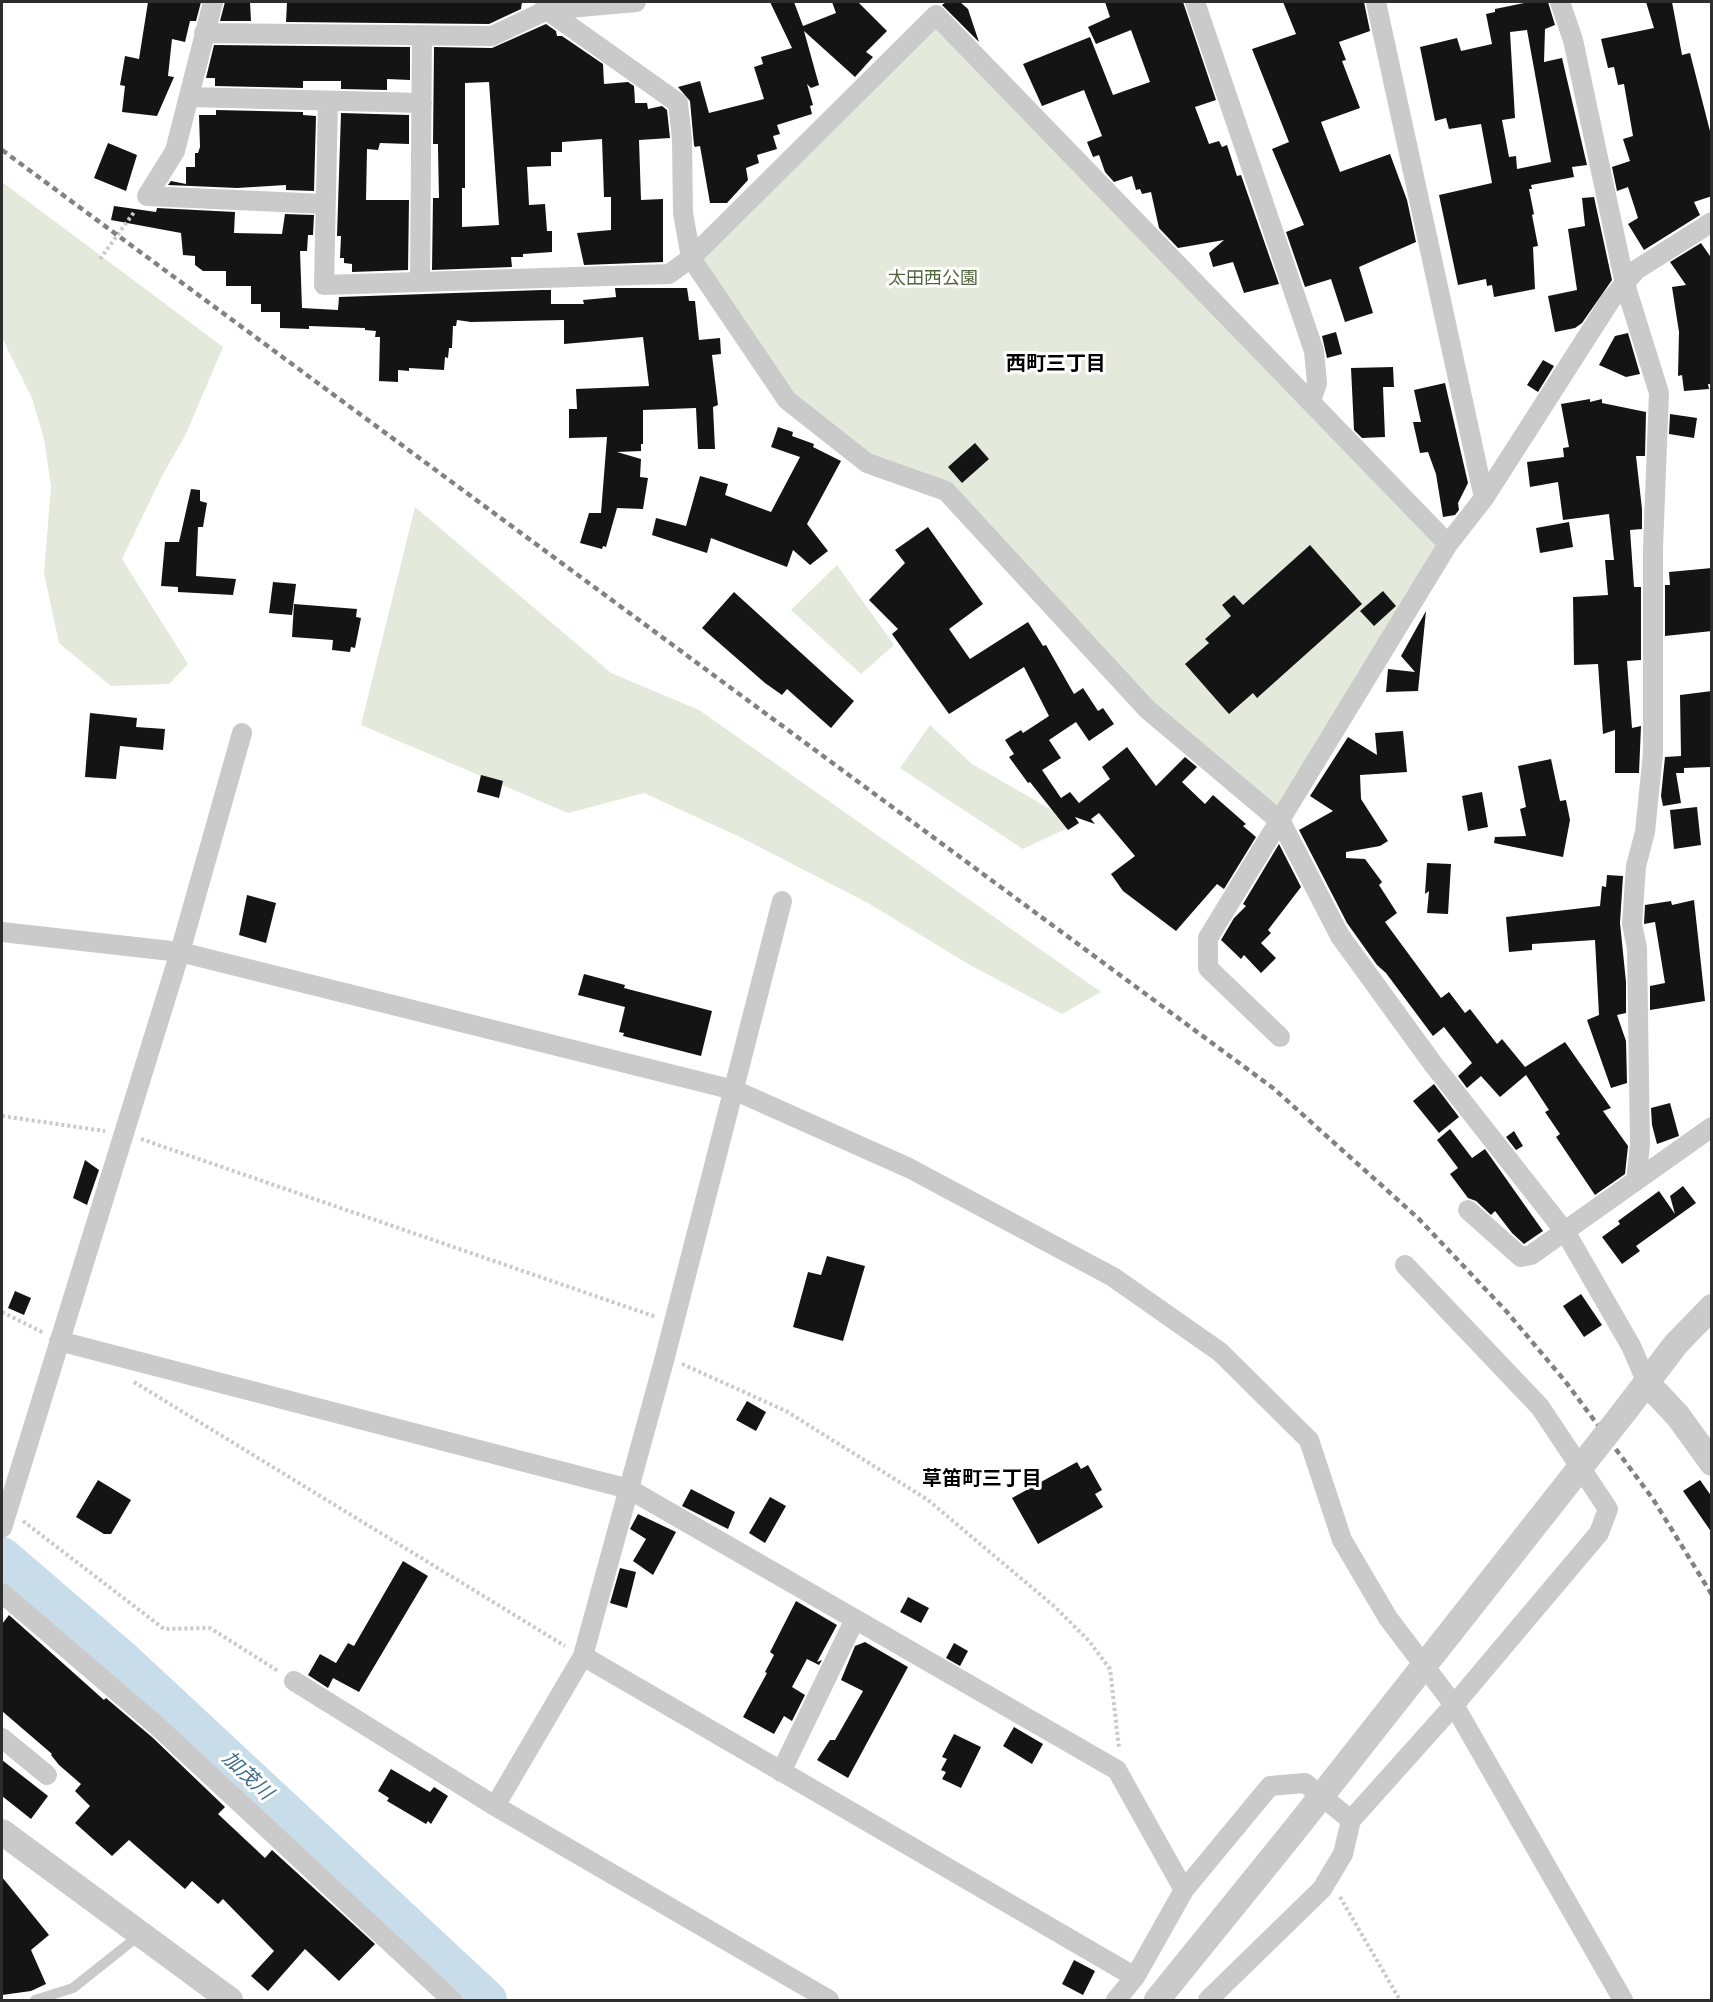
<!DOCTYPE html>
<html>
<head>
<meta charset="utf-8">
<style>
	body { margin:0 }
	#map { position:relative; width:1713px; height:2002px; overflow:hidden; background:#fff; font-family:"Fira Sans",sans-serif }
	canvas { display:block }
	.frame { position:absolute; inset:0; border:3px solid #2d2d2d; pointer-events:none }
</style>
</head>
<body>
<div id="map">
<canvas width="1713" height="2002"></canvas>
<div class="frame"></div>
</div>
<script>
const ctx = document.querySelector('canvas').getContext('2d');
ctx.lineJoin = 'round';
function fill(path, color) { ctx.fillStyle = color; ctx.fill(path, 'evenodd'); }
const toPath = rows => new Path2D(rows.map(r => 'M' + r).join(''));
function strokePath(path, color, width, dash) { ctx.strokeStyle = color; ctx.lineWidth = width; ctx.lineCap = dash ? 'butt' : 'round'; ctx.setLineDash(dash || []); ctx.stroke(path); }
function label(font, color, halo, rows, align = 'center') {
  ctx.font = font + ' "Fira Sans","Noto Sans JP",sans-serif'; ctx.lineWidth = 6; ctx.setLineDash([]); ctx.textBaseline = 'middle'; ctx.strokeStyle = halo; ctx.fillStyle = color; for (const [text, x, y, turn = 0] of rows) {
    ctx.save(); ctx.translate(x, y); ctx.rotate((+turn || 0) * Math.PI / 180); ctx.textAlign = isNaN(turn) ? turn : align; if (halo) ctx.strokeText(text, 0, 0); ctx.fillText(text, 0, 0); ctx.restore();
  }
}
const green = toPath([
	[936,15,1448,544,1281,822,1147,709,946,491,867,463,787,400,691,258],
	[2,182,223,347,186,434,162,476,122,559,188,664,169,684,111,686,59,643,44,573,51,486,44,439,32,398,2,338],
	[415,507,611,673,699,710,1101,992,1062,1014,970,965,868,903,742,838,644,793,568,813,361,725],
	[837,565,894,645,861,674,791,610],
	[930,725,972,764,1076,824,1023,849,900,768]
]);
const river = toPath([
	[2,1556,123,1660,488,2000]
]);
const building = toPath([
	[148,2,201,2,196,21,190,21,185,42,172,39,168,76,174,77,157,116,122,112,125,86,120,85,125,56,139,59],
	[225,2,250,2,251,21,220,21],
	[287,2,522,2,521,9,489,24,286,22],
	[770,2,794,2,803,26,836,13,832,2,858,2,887,31,866,52,873,57,855,77,804,31,819,85,811,88,807,84,813,105,810,106,812,114,777,125,780,134,773,136,777,149,757,155,759,163,746,168,748,180,727,203,710,203,700,146,695,147,694,145,690,101,678,87,700,81,709,113,764,99,754,67,763,64,761,57,792,48],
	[946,2,960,2,968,9,979,42,942,5],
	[1105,2,1183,2,1216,100,1195,107,1209,144,1219,141,1222,147,1227,145,1237,176,1241,175,1279,284,1244,293,1233,262,1213,267,1209,253,1224,240,1178,248,1159,228,1151,192,1142,194,1140,189,1136,190,1132,176,1114,182,1105,172,1099,155,1093,157,1087,142,1102,136,1084,90,1042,106,1023,64,1090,37,1113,95,1150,82,1131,30,1096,44,1088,27,1110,17],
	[1283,2,1364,2,1370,31,1339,42,1346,60,1342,61,1360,108,1321,122,1340,172,1390,154,1407,200,1416,242,1359,267,1373,313,1345,322,1331,279,1305,287,1286,232,1304,225,1272,149,1289,142,1252,49,1296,34],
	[1529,2,1548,2,1555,25,1545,29,1544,62,1562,58,1587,165,1572,167,1574,177,1531,185,1532,189,1529,189,1534,214,1532,215,1538,246,1533,247,1535,289,1494,297,1492,285,1487,286,1486,279,1458,285,1439,195,1492,183,1481,124,1449,129,1446,118,1435,121,1420,47,1457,38,1461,51,1492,44,1486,14,1495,12,1495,9],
	[1527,30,1551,162,1517,169,1516,156,1509,157,1502,120,1515,118,1510,32],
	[1646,2,1672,2,1682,55,1690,53,1712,139,1712,196,1694,202,1700,215,1644,250,1628,224,1638,218,1628,187,1617,191,1612,167,1630,161,1623,139,1633,136,1624,84,1618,85,1614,67,1608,68,1601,39,1654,28],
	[546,24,556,31,557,36,562,36,603,64,604,84,628,82,634,86,635,103,647,103,648,109,662,106,667,110,670,138,639,140,641,200,663,199,663,262,584,265,577,233,611,230,611,197,604,197,602,139,562,142,562,152,551,152,551,166,527,167,529,205,545,204,547,231,552,231,552,252,523,254,523,257,511,257,512,267,432,270,433,198,439,198,438,148,438,144,433,144,434,47,492,48],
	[489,82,499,225,462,227,462,188,465,188,465,83],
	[214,45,410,47,410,80,387,79,387,90,341,89,341,81,303,81,303,88,215,86,215,78,206,78],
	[216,110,303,112,303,115,316,116,314,191,286,190,286,185,237,188,168,185,171,181,186,184,186,167,195,167,195,153,198,153,200,147,199,115,216,115],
	[341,113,409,115,409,144,380,143,378,150,367,149,366,200,409,200,408,270,352,272,352,264,344,263,344,258,340,258,341,236,337,236],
	[108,143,137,155,126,191,94,178],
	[1594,197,1612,280,1582,323,1575,328,1555,332,1548,296,1577,290,1568,229,1585,226,1582,198],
	[114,206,156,212,157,208,235,212,234,233,282,234,285,214,314,215,313,235,308,235,307,251,300,251,302,308,338,310,339,297,542,290,551,290,551,304,584,304,583,300,616,297,615,288,687,288,689,301,695,301,699,340,720,338,721,354,712,355,718,405,713,407,715,449,698,449,696,408,643,410,643,444,641,444,641,451,617,452,641,459,640,477,648,478,643,509,617,508,606,547,603,546,602,549,580,543,589,513,601,513,607,437,569,438,569,409,577,409,576,389,649,386,643,337,564,344,564,320,471,322,457,320,456,326,453,326,452,348,449,348,448,358,445,357,444,370,409,368,409,371,398,370,398,382,379,381,380,337,375,337,376,331,365,330,365,328,309,326,309,329,280,328,280,312,261,312,261,304,251,304,251,286,226,286,226,271,203,271,195,265,195,256,183,255,181,233,111,220],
	[1701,243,1712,259,1712,384,1708,384,1709,389,1684,391,1682,375,1678,376,1679,332,1672,287,1686,285,1670,262],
	[1336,332,1342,354,1327,358,1322,336],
	[1628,333,1640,374,1626,377,1599,365,1615,336],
	[1543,360,1554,366,1538,392,1527,385],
	[1393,367,1394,387,1383,387,1385,437,1362,438,1354,430,1351,368],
	[1445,383,1468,483,1458,503,1459,510,1455,515,1443,517,1436,474,1428,452,1420,453,1413,422,1421,422,1414,390],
	[1590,399,1590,402,1602,399,1602,403,1646,412,1645,456,1636,456,1642,509,1642,529,1630,530,1634,587,1641,587,1641,660,1627,661,1632,728,1641,726,1639,773,1615,773,1615,730,1603,734,1598,664,1574,665,1573,597,1608,595,1605,560,1614,560,1609,514,1563,520,1558,482,1530,487,1527,462,1564,457,1563,448,1569,447,1561,404],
	[1670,414,1697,418,1694,438,1669,434],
	[778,427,793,432,792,436,814,444,813,447,841,461,807,524,828,551,810,565,793,550,787,567,711,538,707,553,652,535,656,518,686,526,700,476,728,484,725,495,771,512,800,457,771,447],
	[975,443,989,459,962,483,948,467],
	[191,489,200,490,200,501,207,503,203,527,198,527,196,576,236,579,233,595,178,592,178,587,161,586,165,542,179,542],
	[1569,522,1573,547,1540,553,1536,528],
	[928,527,983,604,949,629,970,659,1028,622,1043,646,1046,645,1074,694,1083,688,1098,711,1103,708,1114,724,1089,741,1076,722,1049,740,1061,758,1042,770,1061,798,1070,792,1079,803,1110,779,1102,767,1127,747,1156,786,1185,757,1197,767,1182,782,1205,804,1213,795,1246,824,1243,826,1256,837,1224,889,1217,884,1176,931,1123,891,1111,874,1135,856,1099,813,1091,819,1095,824,1075,817,1079,823,1068,830,1030,782,1028,783,1009,757,1014,754,1005,740,1021,730,1023,733,1049,716,1024,667,949,714,892,634,898,629,869,600,905,563,895,550],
	[1310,545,1362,604,1257,698,1253,693,1229,714,1185,664,1209,643,1205,639,1231,616,1222,605,1234,595,1243,605],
	[1712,568,1712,631,1665,636,1665,585,1670,585,1669,572],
	[273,582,296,584,292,615,269,613],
	[1383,591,1396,606,1374,626,1360,611],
	[734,592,854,701,831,728,787,689,782,695,765,683,702,628],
	[294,604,357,609,356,617,361,618,355,648,351,647,350,652,332,650,333,640,292,637],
	[1426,611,1418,691,1386,692,1388,669,1415,672,1401,656],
	[1712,691,1710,767,1684,768,1684,773,1676,773,1681,803,1663,806,1661,796,1665,757,1681,756,1680,695],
	[90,713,137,718,136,727,165,729,163,750,120,746,116,779,85,777],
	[1403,731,1407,772,1360,775,1361,799,1388,841,1380,846,1346,852,1346,858,1365,859,1382,882,1379,885,1397,913,1385,922,1441,998,1449,992,1465,1013,1470,1009,1497,1044,1502,1039,1525,1067,1565,1042,1611,1108,1603,1111,1628,1146,1625,1174,1595,1195,1556,1137,1560,1134,1545,1112,1549,1110,1526,1075,1500,1097,1481,1076,1467,1088,1458,1076,1472,1063,1444,1027,1433,1036,1386,973,1377,965,1347,923,1299,830,1333,811,1310,796,1348,737,1377,755,1375,733],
	[1551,759,1560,801,1566,800,1570,820,1563,857,1494,843,1495,837,1526,836,1520,809,1526,807,1518,766],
	[481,775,503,781,499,798,477,792],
	[1482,792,1488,827,1468,831,1462,796],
	[1697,807,1701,845,1674,849,1670,810],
	[1279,844,1301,887,1268,930,1271,933,1261,943,1276,958,1261,973,1244,955,1241,959,1221,940,1234,918,1246,906,1243,904],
	[1427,863,1451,864,1448,914,1427,913,1429,891,1425,894],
	[1607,875,1623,876,1620,923,1626,982,1626,1013,1617,1015,1626,1041,1627,1083,1611,1088,1587,1020,1599,1015,1595,940,1532,944,1532,950,1509,952,1506,917,1600,906,1602,886,1606,887],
	[247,895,276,903,266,943,239,935],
	[1694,900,1705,1001,1650,1010,1650,986,1665,983,1655,922,1644,924,1645,905,1671,901,1672,905],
	[584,974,625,985,624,988,712,1011,701,1056,623,1036,624,1033,619,1032,625,1007,578,995],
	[1434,1084,1459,1117,1439,1133,1413,1101],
	[1670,1103,1679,1136,1657,1144,1652,1125,1651,1108],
	[1450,1129,1472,1158,1485,1149,1543,1231,1524,1244,1512,1233,1495,1211,1491,1215,1476,1201,1468,1198,1450,1174,1458,1168,1437,1140],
	[1514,1131,1523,1146,1516,1150,1506,1137],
	[85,1160,99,1170,87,1205,73,1198],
	[1683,1186,1696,1203,1636,1246,1640,1251,1622,1264,1602,1237,1620,1224,1618,1221,1659,1191,1675,1214,1670,1196],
	[827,1256,865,1266,843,1341,793,1327,808,1272,821,1275],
	[15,1291,31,1298,24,1315,8,1308],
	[1581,1294,1602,1325,1584,1337,1563,1306],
	[747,1401,766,1412,756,1431,736,1420],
	[1077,1462,1081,1469,1088,1465,1102,1490,1095,1494,1103,1507,1038,1544,1012,1498],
	[98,1480,131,1500,111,1534,104,1534,76,1517],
	[1700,1480,1712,1497,1712,1533,1683,1491],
	[691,1489,735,1512,728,1529,682,1506],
	[770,1497,786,1506,765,1543,749,1533],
	[638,1514,676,1532,653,1575,633,1561,646,1539,630,1529],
	[403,1561,428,1576,359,1692,333,1678,328,1688,308,1675,320,1654,336,1663,348,1643,354,1646],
	[620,1568,636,1572,627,1608,610,1603],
	[908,1597,929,1608,921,1623,900,1612],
	[796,1601,837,1625,817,1662,822,1660,819,1665,807,1659,792,1687,805,1695,792,1721,784,1716,774,1734,743,1717,767,1673,765,1672,774,1655,770,1652],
	[9,1615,104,1700,106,1698,153,1738,225,1807,218,1814,265,1858,272,1850,375,1944,339,1981,305,1949,268,1991,251,1976,274,1951,223,1899,218,1904,192,1881,185,1889,129,1840,112,1856,75,1823,90,1806,75,1791,81,1784,59,1765,51,1755,52,1754,2,1711,2,1624],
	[865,1642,908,1667,848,1778,817,1760,830,1740,835,1740,863,1691,841,1680,855,1646],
	[954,1643,968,1651,960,1666,946,1658],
	[1014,1727,1043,1744,1032,1764,1003,1746],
	[954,1734,981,1747,961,1788,942,1779,946,1772,941,1770,947,1759,942,1757],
	[2,1760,48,1796,31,1819,2,1796],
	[391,1769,430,1792,434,1787,448,1796,431,1824,428,1821,426,1824,387,1801,389,1798,378,1791],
	[2,1877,49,1935,31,1950,46,1984,31,1991,2,1995],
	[1074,1960,1095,1971,1083,1995,1062,1984]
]);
const path = toPath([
	[100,259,135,211],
	[2,1116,105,1131],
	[141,1139,656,1317],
	[2,1312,44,1333],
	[682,1364,786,1411,928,1500,1055,1607,1089,1641,1110,1669,1119,1748],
	[134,1382,565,1646],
	[23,1521,164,1629,210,1628,278,1671],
	[1340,1897,1400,2000]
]);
const service = toPath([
	[35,2000,73,1988,141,1934]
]);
const minor = toPath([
	[213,2,175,151,147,196,325,204],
	[545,2,547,10,678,103,682,139,683,213,691,258,787,400,867,463,946,491,1147,709,1281,822,1340,936,1433,1064,1566,1233,1631,1346,1647,1383],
	[1195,2,1314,351,1317,383,1311,401],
	[1376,2,1484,498],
	[1560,2,1573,40,1625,284,1659,393,1653,548,1653,753,1645,832,1636,866,1632,924,1637,948,1640,1145,1636,1181],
	[204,33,492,36,547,10,636,2],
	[189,97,422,103],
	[328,101,324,285,669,274,691,258,936,15,1448,544],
	[420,282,422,35],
	[2,932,180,952,734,1090,909,1168,1113,1277,1220,1352,1309,1440,1342,1540,1388,1618,1454,1705,1623,2000],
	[1280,1037,1208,968,1208,938,1448,544,1484,498,1610,301,1636,270,1712,222],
	[1468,1210,1521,1257,1531,1255,1712,1127],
	[59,1341,629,1489,1117,1770,1184,1890],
	[2,1528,180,952,242,733],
	[2,1593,156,1725,452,2000],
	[583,1656,1135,1977],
	[294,1681,495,1806,829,2000],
	[2,1738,47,1775],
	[781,1772,855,1619],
	[495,1806,583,1656,665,1357,782,901],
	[1116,2000,1135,1977,1184,1890,1270,1786,1305,1783,1351,1820],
	[1208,2000,1322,1889,1343,1854,1351,1820,1454,1705,1599,1533,1608,1509,1540,1407,1405,1265]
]);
const tertiary = toPath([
	[1647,1383,1678,1416,1712,1463],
	[1624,1412,1676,1344,1712,1307],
	[2,1832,230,2000],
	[1157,2000,1293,1832]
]);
const rail = toPath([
	[2,150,1273,1088,1418,1218,1507,1312,1565,1381,1653,1499,1712,1595]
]);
const tertiaryBridge = toPath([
	[1293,1832,1624,1412]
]);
const parkNames = [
	["太田西公園",933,279]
];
const neighbourhoodNames = [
	["西町三丁目",1056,364],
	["草笛町三丁目",982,1479]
];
const waterNames = [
	["加茂川",247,1776,43]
];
fill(green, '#e3eadb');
strokePath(river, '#c8dce9', 38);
fill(building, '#141414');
strokePath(path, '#cacaca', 4, [3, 3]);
strokePath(service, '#cacaca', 10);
strokePath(minor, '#cacaca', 20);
strokePath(tertiary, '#cacaca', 26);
strokePath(rail, '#828282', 4.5, [6, 4.5]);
strokePath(tertiaryBridge, '#cacaca', 26);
label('18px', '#50663d', '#fff', parkNames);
label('bold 20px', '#000', '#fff', neighbourhoodNames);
label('italic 20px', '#3f6d8b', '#fff', waterNames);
</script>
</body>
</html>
